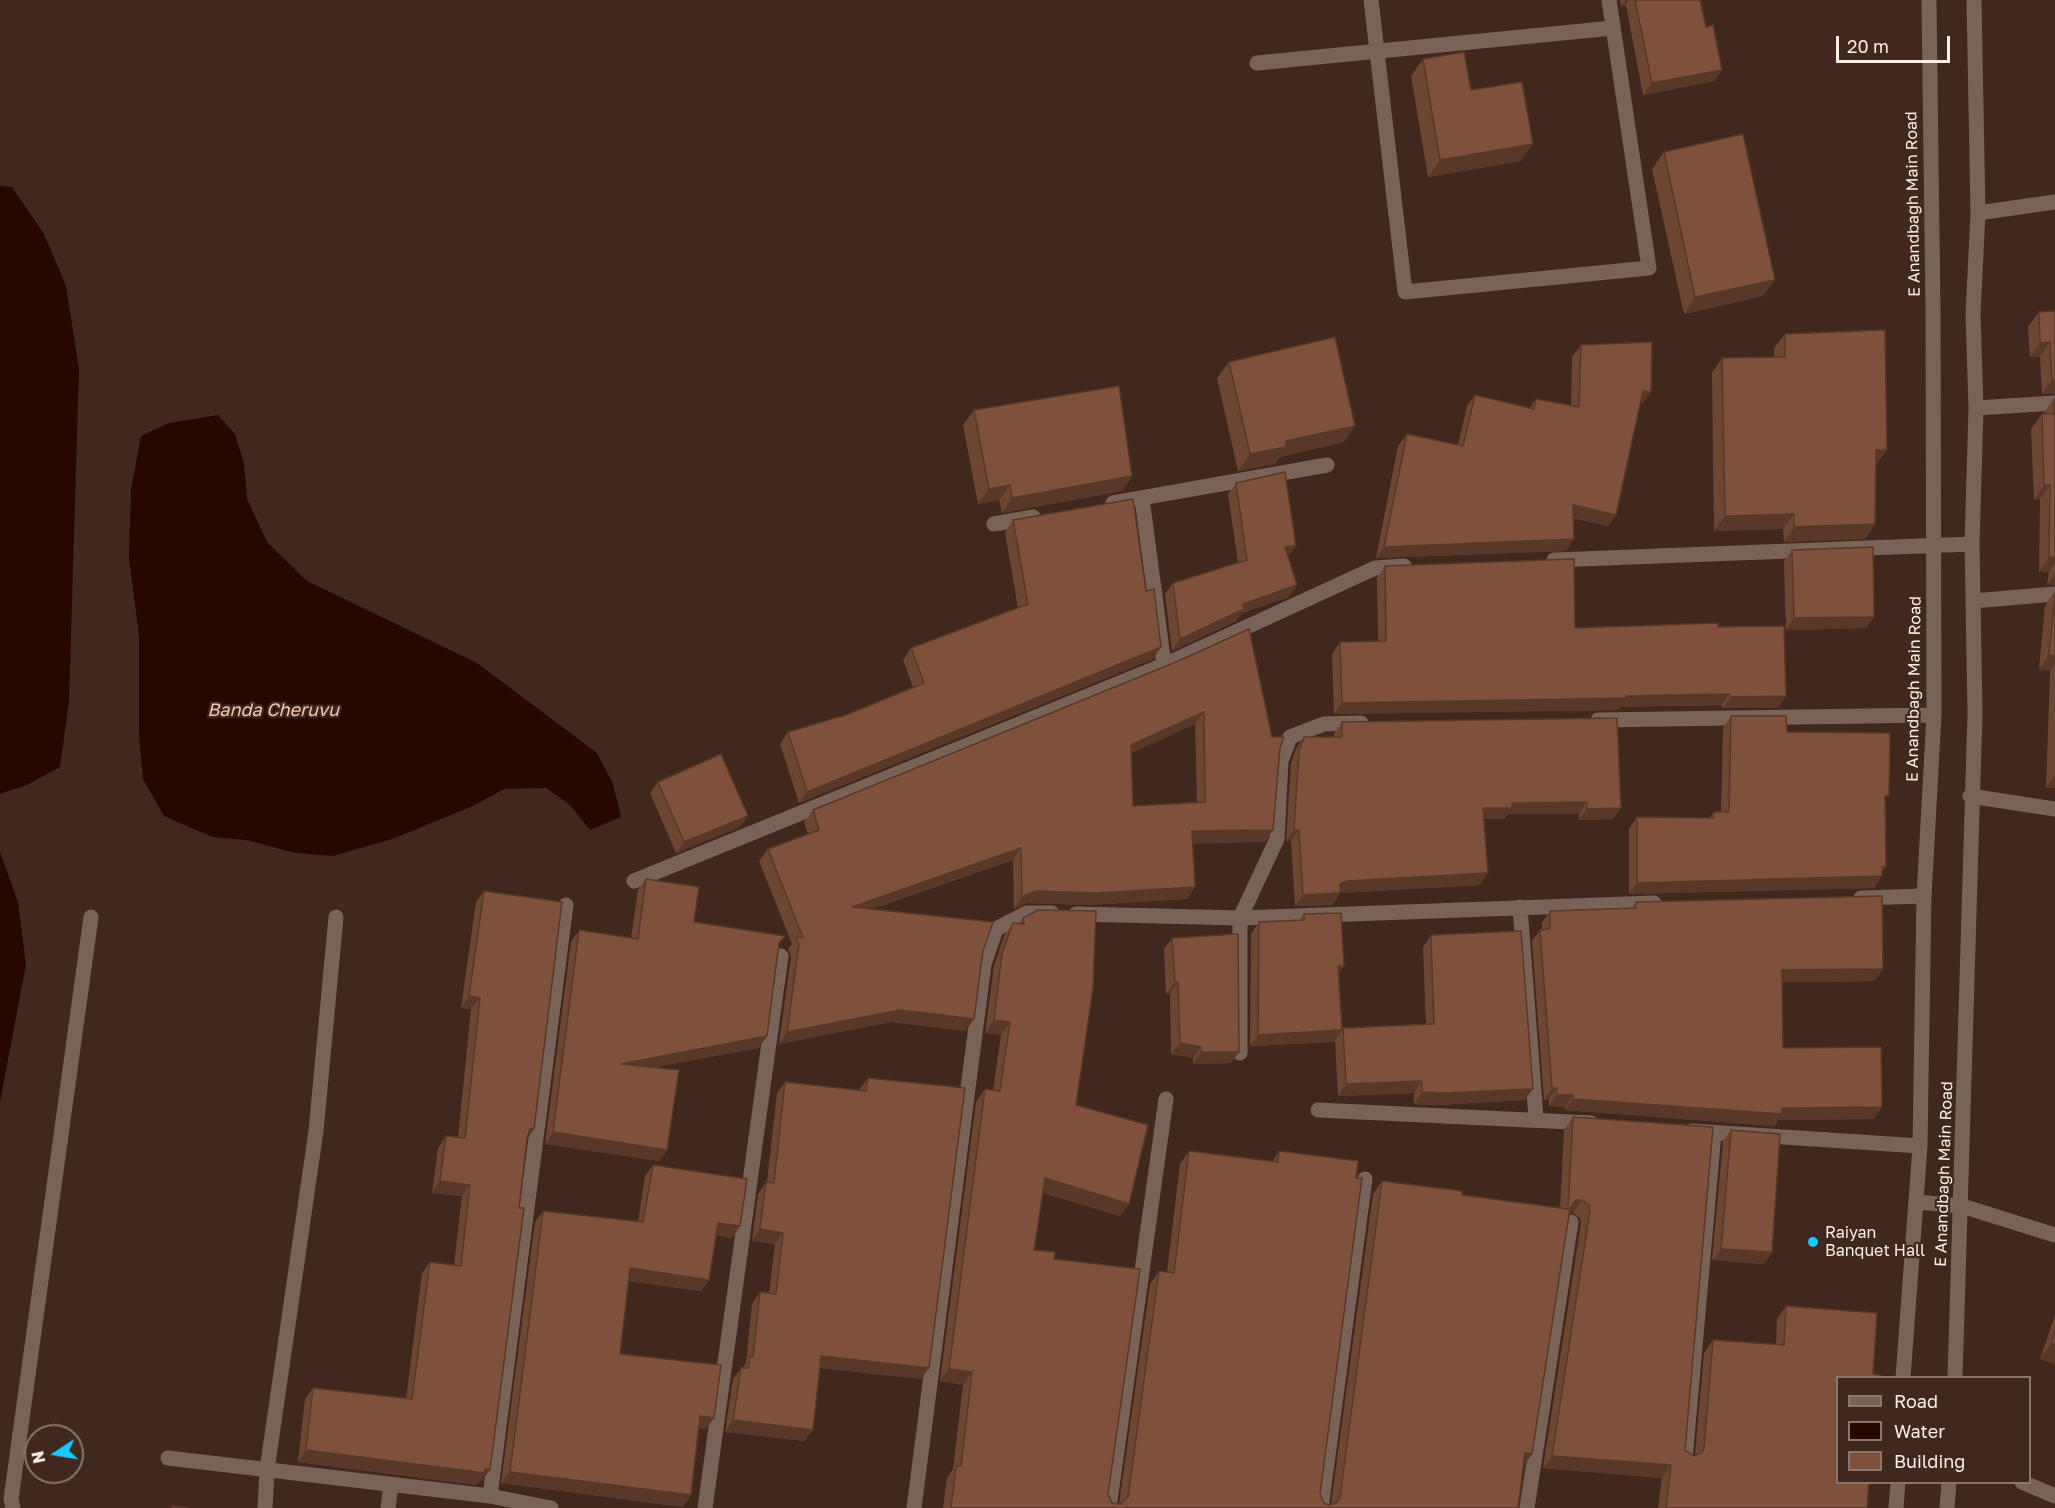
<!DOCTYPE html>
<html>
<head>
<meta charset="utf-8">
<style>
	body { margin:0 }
	#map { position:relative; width:2055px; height:1508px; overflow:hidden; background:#40281e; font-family:"Golos Text",sans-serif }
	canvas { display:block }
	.legend { position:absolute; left:1836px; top:1376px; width:195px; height:108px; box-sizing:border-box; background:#40281e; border:2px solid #8b766e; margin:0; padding:8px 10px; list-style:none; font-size:18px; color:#fcece5 }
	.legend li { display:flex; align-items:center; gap:12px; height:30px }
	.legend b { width:30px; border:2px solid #8b766e }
	.north { position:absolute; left:24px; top:1424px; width:60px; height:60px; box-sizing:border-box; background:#40281e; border:2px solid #8b766e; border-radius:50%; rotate:258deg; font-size:16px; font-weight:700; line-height:24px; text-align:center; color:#fcece5 }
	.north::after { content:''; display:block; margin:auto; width:21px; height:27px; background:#17cafb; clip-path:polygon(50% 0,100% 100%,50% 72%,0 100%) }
	.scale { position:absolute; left:1836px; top:36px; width:114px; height:27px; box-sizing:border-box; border:3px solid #fcece5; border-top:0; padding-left:8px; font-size:18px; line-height:21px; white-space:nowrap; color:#fcece5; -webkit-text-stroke:4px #40281e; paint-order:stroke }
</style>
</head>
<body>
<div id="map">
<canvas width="2055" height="1508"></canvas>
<ul class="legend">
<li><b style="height:8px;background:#796359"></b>Road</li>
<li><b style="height:16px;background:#270800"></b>Water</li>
<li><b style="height:16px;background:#7f503b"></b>Building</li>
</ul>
<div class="north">N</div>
<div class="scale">20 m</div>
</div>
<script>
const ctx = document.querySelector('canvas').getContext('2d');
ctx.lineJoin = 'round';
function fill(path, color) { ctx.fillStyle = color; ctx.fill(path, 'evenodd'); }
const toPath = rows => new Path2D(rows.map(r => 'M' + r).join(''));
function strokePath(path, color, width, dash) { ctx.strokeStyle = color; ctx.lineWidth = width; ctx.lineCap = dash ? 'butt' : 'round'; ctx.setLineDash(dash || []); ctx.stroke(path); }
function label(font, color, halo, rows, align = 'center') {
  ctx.font = font + ' "Golos Text",sans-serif'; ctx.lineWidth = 4.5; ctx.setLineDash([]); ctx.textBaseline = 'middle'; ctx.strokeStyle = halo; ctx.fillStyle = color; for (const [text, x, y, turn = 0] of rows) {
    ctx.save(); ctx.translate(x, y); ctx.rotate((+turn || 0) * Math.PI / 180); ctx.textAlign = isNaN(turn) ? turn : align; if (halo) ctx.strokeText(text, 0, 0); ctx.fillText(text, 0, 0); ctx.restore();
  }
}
const water = toPath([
	[0,186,12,187,44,234,66,286,79,369,69,701,60,767,27,785,0,794],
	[218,415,235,434,244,463,247,499,267,542,307,581,477,663,597,753,613,784,621,817,590,830,570,805,546,788,504,789,473,806,392,839,333,856,296,853,246,840,212,837,164,816,143,779,139,735,139,636,129,558,131,489,141,436,169,423],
	[0,852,18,902,26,965,0,1102]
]);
const minor = toPath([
	[1371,0,1405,292,1649,268,1609,0],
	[1257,63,1613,28],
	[1978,213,2055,202],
	[1976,408,2055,403],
	[1142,498,1164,665],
	[1113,503,1327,465],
	[994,524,1033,517],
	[1554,560,1972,544],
	[1973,601,2055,594],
	[1598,720,1934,715],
	[1970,796,2055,809],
	[634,881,1164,665,1375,568,1404,566],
	[1861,898,1924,896],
	[1520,907,1536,1118],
	[1076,914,1240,918,1654,903],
	[1240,1053,1240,918,1277,839,1281,761,1290,737,1324,724,1361,723],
	[1318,1110,1591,1123],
	[1692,1131,1920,1146],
	[1916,1202,1962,1206,2055,1235],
	[1903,1378,1920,1146,1924,896,1934,715,1933,313,1929,0],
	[1955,1378,1975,713,1972,544,1976,408,1973,314,1978,213,1974,0],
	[168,1458,490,1496,551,1508],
	[1685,1459,1714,1133],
	[2022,1482,2055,1496],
	[490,1496,566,905],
	[13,1508,11,1499,91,917],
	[265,1508,267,1470,316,1131,336,917],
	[388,1508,391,1485],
	[705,1508,781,956],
	[914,1508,984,964,996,929,1027,913,1052,913],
	[1109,1508,1166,1099],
	[1321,1508,1365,1179],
	[1527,1508,1571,1222],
	[1896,1508,1898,1482],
	[1947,1508,1949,1482]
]);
const wall = toPath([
	[1620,0,1700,0,1714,81,1643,95,1626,5,1621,6],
	[1423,59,1471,90,1521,161,1428,177,1411,76],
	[1664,152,1763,296,1684,314,1652,169],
	[2055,311,2055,394,2042,394,2040,357,2030,357,2028,327,2039,312],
	[1785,334,1876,465,1875,524,1865,539,1784,542,1783,529,1714,531,1712,373,1722,358,1774,357,1774,348],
	[1581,345,1651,392,1643,403,1640,403,1616,515,1608,526,1574,518,1566,551,1376,558,1398,446,1407,434,1458,445,1467,406,1475,395,1530,408,1536,399,1571,405,1572,357],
	[1229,362,1344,442,1280,457,1275,464,1238,471,1217,378],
	[2054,399,2055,399,2055,585,2047,585,2049,572,2039,572,2040,499,2034,500,2031,429,2042,414,2043,414],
	[974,410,1132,476,1122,491,1002,513,999,500,978,504,963,425],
	[1236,483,1296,546,1288,556,1289,597,1242,613,1236,621,1172,651,1165,594,1173,583,1238,563,1228,494],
	[1013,520,1146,591,1161,647,1153,659,799,803,780,744,788,732,846,715,913,687,903,660,911,648,1018,608,1005,532],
	[1792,550,1874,617,1866,628,1786,630,1784,561],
	[1385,566,1575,628,1718,627,1778,708,1723,708,1721,705,1620,707,1618,710,1334,714,1332,654,1340,642,1378,642,1377,578],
	[2055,591,2055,788,2046,788,2050,671,2039,669,2045,605],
	[1176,662,1272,737,1280,748,1273,830,1265,842,1193,843,1195,887,1187,899,1088,905,1027,903,1014,909,1013,860,872,909,983,951,966,1031,891,1022,779,1044,791,957,788,949,792,944,759,861,768,849,808,834,804,822,813,810],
	[1195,724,1197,803,1133,806,1131,753],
	[1731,716,1787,732,1885,801,1882,873,1874,888,1629,894,1629,829,1637,817,1709,818,1714,812,1721,812,1723,728],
	[1617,718,1613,819,1579,820,1579,814,1508,814,1504,819,1484,819,1480,885,1340,893,1332,905,1295,906,1291,841,1286,841,1291,763,1296,749,1304,737,1334,737,1334,734,1342,722],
	[658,782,748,816,740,827,676,853,650,793],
	[646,879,694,922,779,943,759,1048,654,1067,667,1150,659,1161,545,1144,571,942,579,930,631,938,638,890],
	[484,891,527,1139,482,1481,479,1481,477,1485,298,1462,305,1399,313,1388,406,1399,422,1273,430,1262,454,1265,462,1196,432,1193,438,1148,446,1136,458,1138,471,1009,461,1008,476,902],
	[1636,902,1875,981,1782,982,1783,1048,1874,1119,1778,1120,1774,1126,1565,1110,1565,1107,1549,1106,1549,1099,1544,1100,1532,941,1540,930,1542,930,1542,923,1550,911,1632,908],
	[1304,914,1339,973,1342,1030,1343,1028,1426,1024,1423,947,1431,935,1525,1100,1437,1105,1414,1104,1414,1093,1338,1096,1335,1040,1334,1042,1250,1046,1251,934,1259,922,1299,921],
	[1023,918,1076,1105,1129,1204,1120,1216,1043,1193,1034,1250,1054,1259,1108,1494,1112,1503,1119,1504,1150,1284,1159,1271,1167,1272,1180,1164,1189,1151,1272,1162,1279,1151,1320,1494,1324,1503,1329,1505,1331,1504,1373,1194,1382,1181,1462,1195,1560,1208,1564,1130,1573,1117,1685,1450,1694,1456,1695,1455,1704,1353,1713,1340,1776,1344,1777,1319,1786,1306,1838,1377,1867,1508,1658,1508,1662,1478,1543,1468,1581,1223,1580,1218,1573,1213,1570,1213,1523,1467,1518,1508,943,1508,947,1478,953,1469,963,1385,940,1381,976,1102,985,1089,993,1090,1001,1035,985,1033,994,966,1004,936,1013,923,1019,924],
	[1172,938,1239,1052,1231,1063,1193,1064,1193,1058,1171,1054,1170,994,1166,994,1164,949],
	[868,1078,929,1368,921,1379,820,1368,805,1441,725,1432,733,1379,741,1368,742,1368,746,1363,752,1304,760,1292,769,1294,775,1244,752,1241,758,1194,766,1182,767,1182,777,1093,785,1082,859,1090],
	[1731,1130,1772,1252,1764,1264,1712,1260,1723,1141],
	[653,1165,740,1226,732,1238,716,1235,709,1280,701,1291,628,1281,620,1354,706,1429,698,1428,683,1507,501,1483,535,1222,543,1211,638,1222,645,1176],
	[2055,1315,2055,1364,2040,1359]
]);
const shadedWall = toPath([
	[1625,0,1629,0,1626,5,1621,6],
	[1722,70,1714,81,1643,95,1652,83],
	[1533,144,1521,161,1428,177,1440,160],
	[1775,280,1763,296,1684,314,1695,297],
	[2050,342,2040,357,2030,357,2040,343],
	[2052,380,2055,380,2055,394,2042,394],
	[1643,391,1651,392,1643,403,1635,403],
	[1355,426,1344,442,1280,457,1275,464,1238,471,1250,454,1286,441],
	[1876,450,1887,450,1876,465],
	[1132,476,1122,491,1002,513,1012,498],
	[1010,485,999,500,978,504,989,489],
	[2044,485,2050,485,2040,499,2034,500],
	[1573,505,1616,515,1608,526,1565,517],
	[1794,514,1783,529,1714,531,1725,516],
	[1875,524,1865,539,1784,542,1794,527],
	[1574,539,1566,551,1376,558,1384,547],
	[1296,546,1287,557,1285,547],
	[2049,557,2055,557,2055,563,2049,572,2039,572],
	[2055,574,2055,585,2047,585],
	[1297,585,1289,597,1242,613,1236,621,1172,651,1180,639,1243,604],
	[1874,617,1866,628,1786,630,1794,618],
	[1161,647,1153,659,799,803,807,792],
	[2049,655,2055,656,2055,663,2050,671,2039,669],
	[1729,694,1721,705,1620,707,1618,710,1334,714,1342,703],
	[1786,696,1778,708,1723,708,1731,697],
	[1204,712,1195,724,1122,757,1131,745],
	[2055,775,2055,788,2046,788],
	[1587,802,1579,814,1508,814,1504,819,1475,819,1483,808,1512,803],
	[1621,808,1613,819,1579,820,1587,809],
	[748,816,740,827,676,853,684,842],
	[1273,830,1265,842,1184,844,1192,831],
	[1294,830,1299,830,1291,841,1286,841],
	[1021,848,1013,860,844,919,852,907],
	[1886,867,1879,876,1882,876,1874,888,1629,894,1637,883],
	[1488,873,1480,885,1339,893,1340,893,1332,905,1295,906,1303,895,1347,881],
	[1195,887,1187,899,1088,905,1027,903,1014,909,1022,897,1036,891],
	[1338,966,1344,966,1336,977],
	[1883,969,1875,981,1774,982,1782,970],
	[1175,982,1178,982,1170,994,1166,994],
	[469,996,480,998,471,1009,461,1008],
	[900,1010,974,1019,966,1031,891,1022,779,1044,787,1032],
	[994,1020,1010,1022,1001,1035,985,1033],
	[1342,1030,1334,1042,1250,1046,1258,1035],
	[767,1036,759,1048,613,1075,621,1064],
	[1180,1043,1201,1047,1193,1058,1171,1054],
	[1201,1052,1239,1052,1231,1063,1193,1064],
	[1422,1081,1414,1093,1338,1096,1346,1084],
	[1552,1088,1557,1088,1549,1099,1544,1100],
	[1533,1089,1525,1100,1437,1105,1414,1104,1422,1092],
	[1557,1095,1573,1095,1565,1107,1549,1106],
	[1573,1099,1782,1108,1882,1107,1874,1119,1778,1120,1774,1126,1565,1110],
	[530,1129,534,1129,526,1141],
	[553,1132,667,1150,659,1161,545,1144],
	[1045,1178,1129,1204,1120,1216,1036,1191],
	[440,1181,470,1185,462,1196,432,1193],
	[1576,1200,1582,1200,1573,1213,1567,1213],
	[718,1223,740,1226,732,1238,710,1234],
	[760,1229,783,1233,775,1244,752,1241],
	[1721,1249,1772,1252,1764,1264,1712,1260],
	[630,1268,709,1280,701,1291,622,1280],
	[2051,1343,2055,1345,2055,1364,2040,1359],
	[821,1356,929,1368,921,1379,813,1367],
	[949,1369,972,1372,963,1385,940,1381],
	[700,1416,714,1418,706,1429,692,1427],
	[733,1420,813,1430,805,1441,725,1432],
	[306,1450,490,1470,482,1481,479,1481,477,1485,298,1462],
	[1525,1453,1532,1454,1523,1467],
	[1552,1456,1671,1465,1662,1478,1543,1468],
	[510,1472,691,1495,683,1507,501,1483]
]);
const building = toPath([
	[1635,0,1700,0,1706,27,1713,25,1722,70,1652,83,1635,0],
	[1464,52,1471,90,1522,82,1533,144,1440,160,1423,59,1464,52],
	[1743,134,1775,280,1695,297,1664,152,1743,134],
	[2055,311,2055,380,2052,380,2050,342,2040,343,2039,312,2055,311],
	[1885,330,1887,450,1876,450,1875,524,1794,527,1794,514,1725,516,1722,358,1785,357,1785,334,1885,330],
	[1335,337,1355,426,1286,441,1286,447,1250,454,1229,362,1335,337],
	[1652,342,1651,392,1643,391,1616,515,1573,505,1574,539,1384,547,1407,434,1463,446,1475,395,1534,409,1536,399,1579,407,1581,345,1652,342],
	[1119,386,1132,476,1012,498,1010,485,989,489,974,410,1119,386],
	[2054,399,2055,399,2055,557,2049,557,2050,485,2044,485,2042,414,2054,414,2054,399],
	[1285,472,1296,546,1285,547,1297,585,1243,604,1244,609,1180,639,1173,583,1247,560,1236,483,1285,472],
	[1133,499,1146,591,1154,589,1161,647,807,792,788,732,846,715,924,683,911,648,1028,604,1013,520,1133,499],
	[1873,547,1874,617,1794,618,1792,550,1873,547],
	[1574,559,1575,628,1718,623,1718,627,1784,626,1786,696,1731,697,1729,694,1626,696,1626,698,1342,703,1340,642,1386,641,1385,566,1574,559],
	[2055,594,2055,656,2049,655,2055,594],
	[1249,629,1272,737,1284,737,1280,748,1273,830,1192,831,1195,887,1096,893,1036,891,1022,897,1021,848,852,907,993,922,983,951,974,1019,900,1010,787,1032,799,945,796,937,803,938,768,849,819,830,813,810,1176,662,1249,629],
	[1204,712,1205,802,1133,806,1131,745,1204,712],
	[1731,716,1786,716,1787,732,1890,733,1889,796,1885,796,1886,867,1882,867,1882,876,1637,883,1637,817,1714,818,1714,812,1729,812,1731,716],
	[1617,718,1621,808,1587,809,1587,802,1512,803,1512,808,1483,808,1488,873,1347,881,1340,884,1340,893,1303,895,1299,830,1294,830,1299,752,1304,737,1342,737,1342,722,1617,718],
	[721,754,748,816,684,842,658,782,721,754],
	[646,879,699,887,694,922,785,936,779,943,767,1036,621,1064,679,1070,667,1150,553,1132,579,930,638,939,646,879],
	[484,891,562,902,534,1129,530,1129,527,1139,519,1208,524,1208,490,1470,485,1469,485,1473,306,1450,313,1388,412,1399,430,1262,461,1266,470,1185,440,1181,446,1136,465,1138,480,998,469,996,484,891],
	[1882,896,1883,969,1782,970,1783,1048,1881,1047,1882,1107,1782,1108,1782,1114,1573,1099,1573,1095,1557,1095,1557,1088,1552,1088,1540,930,1550,929,1550,911,1636,908,1636,902,1882,896],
	[1038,910,1096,911,1093,988,1076,1105,1148,1125,1129,1204,1045,1178,1034,1250,1055,1252,1054,1259,1140,1269,1108,1494,1112,1503,1121,1504,1128,1497,1159,1271,1174,1273,1189,1151,1278,1162,1279,1151,1358,1161,1356,1178,1362,1178,1320,1494,1324,1503,1329,1505,1337,1502,1340,1497,1382,1181,1462,1191,1462,1195,1568,1209,1573,1117,1713,1127,1685,1450,1694,1456,1702,1452,1704,1448,1713,1340,1784,1345,1786,1306,1877,1313,1873,1374,1880,1375,1880,1377,1838,1377,1838,1482,1869,1482,1867,1508,1666,1508,1671,1465,1552,1456,1590,1211,1589,1205,1582,1200,1576,1200,1570,1208,1532,1454,1525,1453,1518,1508,951,1508,956,1466,961,1466,972,1372,949,1369,985,1089,1000,1091,1010,1022,994,1020,1002,953,1013,923,1024,924,1023,918,1038,910],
	[1341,913,1344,966,1338,966,1342,1030,1258,1035,1259,922,1304,920,1304,914,1341,913],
	[1521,931,1533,1089,1446,1093,1422,1092,1422,1081,1346,1084,1343,1028,1434,1024,1431,935,1521,931],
	[1238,934,1239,1052,1201,1052,1201,1047,1180,1043,1178,982,1175,982,1172,938,1238,934],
	[868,1078,965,1088,929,1368,821,1356,813,1430,733,1420,741,1368,749,1368,750,1356,753,1357,760,1292,776,1294,783,1233,760,1229,766,1182,774,1183,785,1082,866,1091,868,1078],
	[1731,1130,1780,1134,1772,1252,1721,1249,1731,1130],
	[653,1165,747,1179,740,1226,718,1223,709,1280,630,1268,620,1354,721,1365,714,1418,700,1416,691,1495,510,1472,543,1211,643,1222,653,1165],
	[2055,1330,2055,1345,2051,1343,2055,1330],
	[172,1506,188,1508,172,1508,172,1506]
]);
const markers = [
	[1813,1242,6,"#17cafb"]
];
const streetNames = [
	["E Anandbagh Main Road",1913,204,-91],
	["E Anandbagh Main Road",1914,689,-89],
	["E Anandbagh Main Road",1944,1174,-88]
];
const poiNames = [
	["Raiyan",1825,1233],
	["Banquet Hall",1825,1251]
];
const waterNames = [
	["Banda Cheruvu",273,710]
];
fill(water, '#270800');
strokePath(minor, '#796359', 15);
fill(wall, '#6d4533');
fill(shadedWall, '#593829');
fill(building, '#7f503b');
strokePath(building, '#593829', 1.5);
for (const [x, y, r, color] of markers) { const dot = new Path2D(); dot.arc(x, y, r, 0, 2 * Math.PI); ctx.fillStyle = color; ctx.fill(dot); strokePath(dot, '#40281e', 2); }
label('16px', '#fcece5', '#40281e', streetNames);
label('16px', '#fcece5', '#40281e', poiNames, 'left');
label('italic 18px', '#f5c5b1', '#40281e', waterNames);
</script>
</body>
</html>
